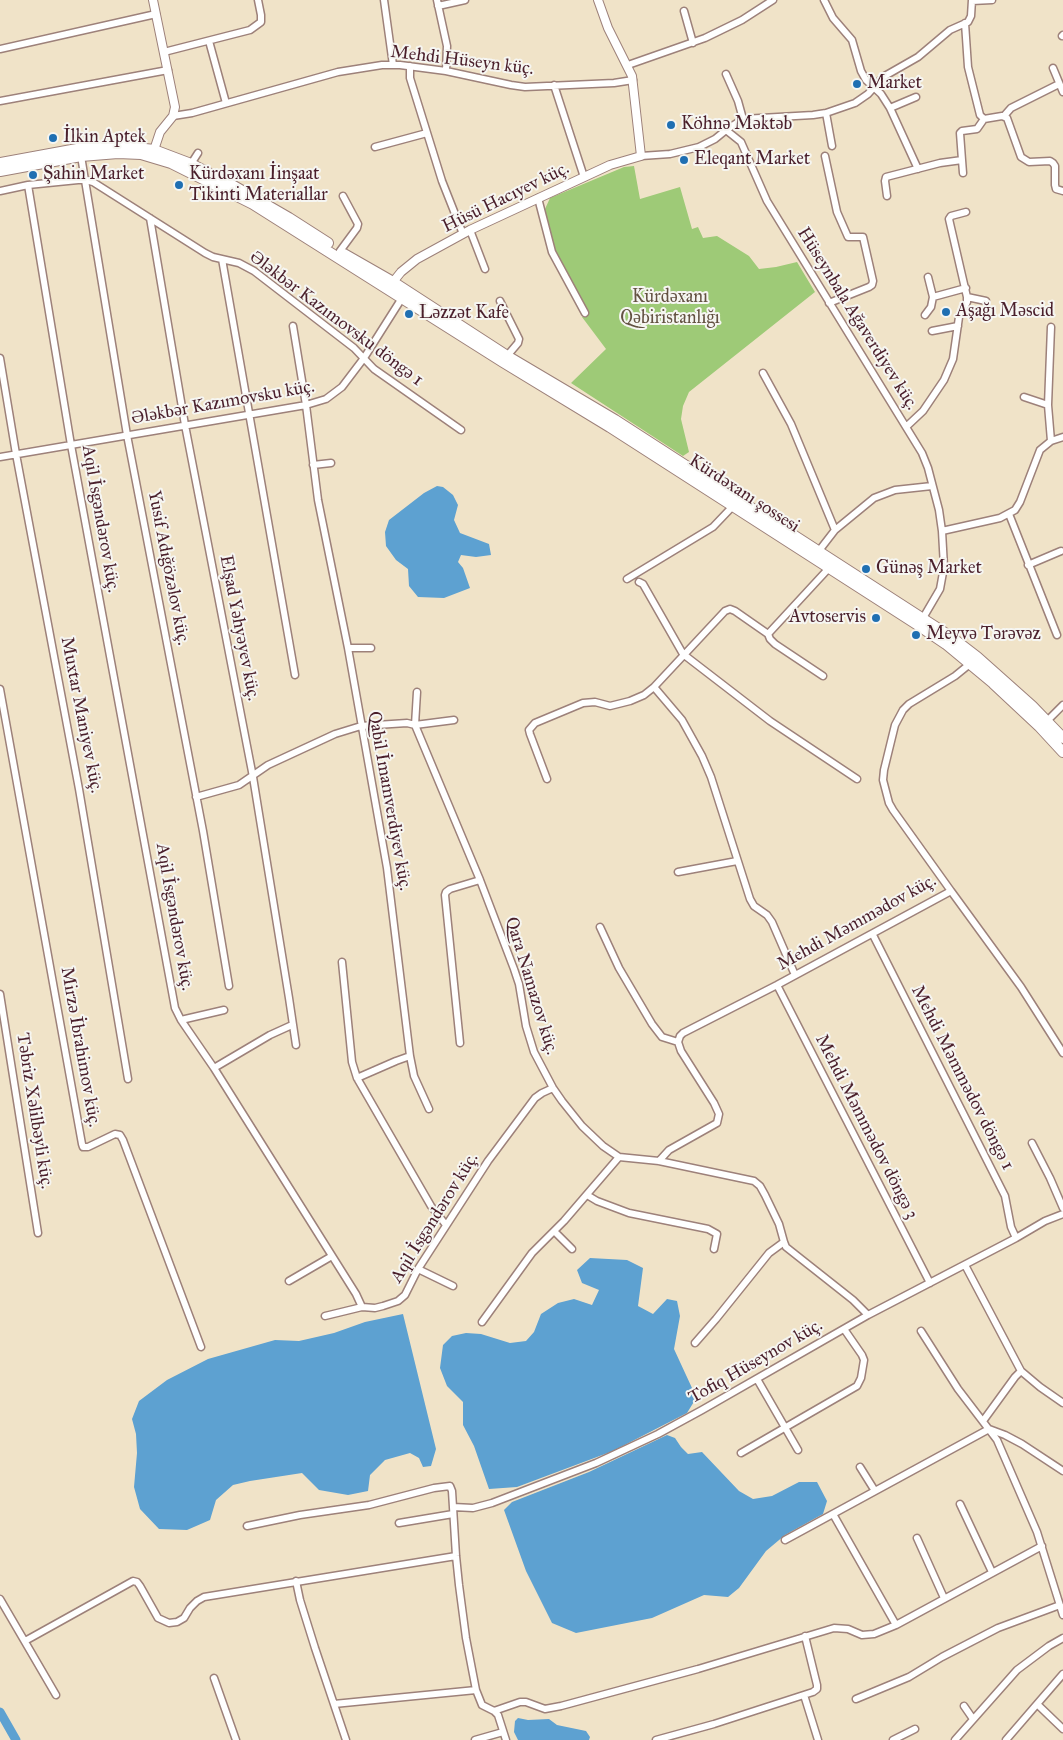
<!DOCTYPE html>
<html>
<head>
<meta charset="utf-8">
<style>
	body { margin:0 }
	canvas { display:block; background:#f0e3c8 }
</style>
</head>
<body>
<canvas width="1063" height="1740"></canvas>
<script>
const ctx = document.querySelector('canvas').getContext('2d');
ctx.lineJoin = 'round';
function fill(path, color) { ctx.fillStyle = color; ctx.fill(path, 'evenodd'); }
const toPath = rows => new Path2D(rows.map(r => 'M' + r).join(''));
function strokePath(path, color, width, dash) { ctx.strokeStyle = color; ctx.lineWidth = width; ctx.lineCap = dash ? 'butt' : 'round'; ctx.setLineDash(dash || []); ctx.stroke(path); }
function label(font, color, halo, rows, align = 'center') {
  ctx.font = font + ' "IM FELL Great Primer",serif'; ctx.lineWidth = 4; ctx.setLineDash([]); ctx.textBaseline = 'middle'; ctx.strokeStyle = halo; ctx.fillStyle = color; for (const [text, x, y, turn = 0] of rows) {
    ctx.save(); ctx.translate(x, y); ctx.rotate((+turn || 0) * Math.PI / 180); ctx.textAlign = isNaN(turn) ? turn : align; if (halo) ctx.strokeText(text, 0, 0); ctx.fillText(text, 0, 0); ctx.restore();
  }
}
const green = toPath([
	[634,166,640,199,680,187,692,229,698,227,703,238,717,236,749,256,759,269,776,267,797,262,815,292,689,392,683,406,681,419,689,452,683,456,571,383,606,349,582,317,589,312,560,261,551,239,545,209,550,198,624,167]
]);
const water = toPath([
	[437,486,443,487,453,495,458,505,454,520,460,533,489,544,491,555,476,557,461,555,458,562,463,568,470,588,444,598,418,597,409,586,408,569,396,560,386,546,385,532,389,520,424,493],
	[590,1258,627,1260,643,1268,638,1306,653,1314,667,1299,677,1301,680,1316,674,1349,692,1388,695,1400,687,1413,613,1451,517,1487,489,1489,474,1446,463,1425,463,1402,447,1386,440,1368,443,1345,452,1336,466,1333,481,1334,510,1343,526,1341,534,1332,541,1314,558,1303,574,1299,592,1305,599,1290,582,1283,577,1270],
	[403,1314,436,1449,431,1466,423,1467,419,1458,410,1453,385,1460,370,1475,368,1491,348,1495,319,1490,302,1473,250,1481,233,1485,216,1500,210,1520,187,1530,159,1529,140,1509,134,1487,137,1453,136,1434,132,1419,139,1401,167,1380,208,1359,275,1340,299,1341,334,1333,365,1322],
	[667,1435,675,1438,681,1447,688,1454,702,1452,739,1491,753,1499,772,1496,799,1482,817,1482,827,1501,823,1514,785,1535,766,1551,739,1588,728,1597,704,1595,652,1618,576,1633,552,1623,526,1571,504,1510,512,1502,589,1472],
	[518,1718,528,1720,549,1719,557,1725,586,1731,590,1737,589,1740,518,1740,514,1732,515,1721]
]);
const canal = toPath([
	[0,1712,16,1740]
]);
const minor = toPath([
	[384,0,393,65],
	[437,0,447,46,446,71],
	[824,0,833,18,852,40,861,71,866,80,881,94,890,108,918,169],
	[972,1,992,0],
	[438,6,465,0],
	[684,11,693,43],
	[965,23,968,67,980,115,984,119,1002,116,1007,118,1021,157,1029,162,1050,161,1053,163,1055,166,1055,185,1056,189,1063,191],
	[1062,36,1063,35],
	[209,41,226,103],
	[0,49,156,14],
	[164,52,250,30,261,22,261,15,258,0],
	[628,65,705,38,742,20,773,0],
	[410,66,410,78,442,181,463,234],
	[1053,68,1063,92],
	[726,74,738,101,743,119],
	[554,85,584,177],
	[0,101,168,70],
	[890,108,916,97],
	[826,113,832,146],
	[173,116,192,113,338,72,382,65,400,65,446,71,511,85,525,87,614,83,633,80],
	[1004,116,1011,108,1059,84],
	[726,130,743,119,813,115,826,113,855,103,868,94,883,77,918,57,950,30,968,22,971,16,972,0],
	[375,147,427,133],
	[81,156,127,435,203,831,229,986],
	[641,156,670,154,699,147,715,139,726,130,741,142,767,201,922,453,928,468,939,510,942,531,944,567,940,589,923,618],
	[825,156,837,212,848,237,863,237,873,281,872,285,869,287,829,303],
	[962,160,963,173],
	[191,164,198,153],
	[28,185,71,445,175,1008,181,1020,214,1068,356,1294,362,1307,375,1308,383,1306,398,1301,405,1295,418,1269,488,1161,535,1098,542,1093,553,1088],
	[0,191,28,185,78,180,86,180,93,182,205,253,213,257,239,263,254,271,354,348,374,369,461,430],
	[887,196,885,181,886,177,940,163,962,160,960,133,962,131,977,129,984,119],
	[538,198,552,252,585,313],
	[150,218,185,425,253,777,289,998,296,1045],
	[470,230,485,269],
	[340,251,357,228,358,224,343,196],
	[222,259,295,675],
	[928,277,933,297],
	[967,297,986,301],
	[500,301,519,339,518,343,507,356],
	[925,315,931,307,933,297,966,288],
	[293,326,306,405,318,500,348,648,387,868,410,1056,396,1061,357,1078,431,1206,446,1225],
	[1051,327,1048,405,1051,441],
	[932,331,958,326],
	[0,358,16,454,79,789,128,1079],
	[763,373,791,424,835,530],
	[1024,397,1048,405],
	[906,427,923,411,944,380,953,359,959,317,967,302,967,297,949,219,951,216,966,212],
	[0,457,306,405,326,399,342,387,364,358,402,298],
	[313,465,331,463],
	[1009,514,1057,635],
	[942,531,1000,518,1015,510,1020,502,1040,450,1051,441,1063,437],
	[818,552,835,530,874,498,895,490,932,486],
	[1028,565,1061,551],
	[627,579,713,527,733,506],
	[639,582,643,584,683,654,770,721,857,779],
	[768,634,770,639,775,644,823,676],
	[348,648,371,648],
	[0,689,82,1144,83,1147,88,1147,115,1134,120,1135,123,1140,201,1347],
	[417,692,415,725,454,720],
	[1047,721,1063,705],
	[547,779,530,734,529,730,535,723,583,703,595,702,610,706,630,701,644,695,654,687],
	[196,797,239,785,268,765,335,734,361,726,407,723,415,725,480,880,514,969,519,984,526,1026,534,1052,553,1088,562,1101,582,1126,603,1146,619,1157,659,1161,754,1181,760,1186,765,1195,779,1224,784,1242,786,1247,853,1300,868,1315],
	[678,872,737,861],
	[951,891,1021,987,1063,1053],
	[600,927,619,968,652,1024,662,1037,678,1042],
	[873,935,1005,1196,1011,1227,1016,1238],
	[342,962,352,1062,357,1078],
	[795,975,772,922,767,915,754,906,750,899,711,777,702,756,682,720,654,687,725,611,730,609,735,611,768,634,829,568],
	[777,985,930,1283],
	[0,994,38,1233],
	[181,1020,224,1010],
	[460,1043,445,895,446,892,450,889,480,880],
	[410,1056,414,1076,429,1109],
	[214,1068,270,1035,292,1025],
	[1032,1143,1050,1178,1063,1208],
	[659,1161,669,1150,717,1123,719,1114,714,1103,681,1051,678,1042,680,1036,683,1033,777,985,951,891,893,810,889,803,883,780,884,770,895,725,903,710,909,704,955,676,971,663],
	[587,1195,597,1201,629,1213,708,1229,717,1234,714,1249],
	[554,1231,572,1249],
	[965,1265,1021,1371,1040,1387,1063,1403],
	[418,1269,453,1286],
	[289,1281,332,1256],
	[325,1316,362,1307],
	[482,1322,532,1253,564,1221,619,1157],
	[921,1331,958,1389,997,1440,1037,1532,1063,1615],
	[695,1343,716,1319,769,1253,784,1242],
	[757,1379,798,1450],
	[983,1421,1015,1377,1021,1371],
	[741,1453,857,1386,861,1378,864,1360,862,1355,844,1329],
	[860,1467,875,1491],
	[960,1504,992,1572],
	[453,1507,473,1508,492,1503,596,1463,658,1434,702,1410,868,1315,1016,1238,1045,1221,1063,1214],
	[833,1514,896,1625],
	[399,1523,453,1514],
	[247,1526,300,1515,369,1505,434,1488,450,1486,452,1491,456,1556,459,1585,466,1638,476,1690,482,1705,494,1711,498,1715,506,1740],
	[917,1538,944,1598],
	[785,1540,989,1429,1005,1435,1022,1444,1063,1471],
	[296,1581,300,1600,315,1648,346,1740],
	[0,1599,56,1695],
	[25,1641,133,1581,137,1582,140,1586,158,1618,169,1623,177,1622,184,1618,190,1608,197,1601,204,1597,456,1556],
	[214,1678,236,1740],
	[804,1695,818,1740],
	[856,1699,909,1677,942,1657,998,1628,1060,1605],
	[334,1704,476,1690],
	[1037,1704,1063,1729],
	[964,1706,973,1719],
	[494,1711,520,1702,526,1702,545,1709,561,1706,698,1669,834,1628,848,1629,862,1635,874,1634,896,1625,1042,1546],
	[475,1740,503,1732],
	[656,1740,714,1724,813,1692,817,1689,817,1685,805,1636],
	[893,1740,915,1729],
	[955,1740,1017,1670,1049,1646,1063,1638],
	[1006,1740,1063,1674]
]);
const tertiary = toPath([
	[153,0,175,107,173,116,160,132,154,150],
	[393,282,401,272,417,259,470,230,610,165,641,156,632,76,608,28,598,0]
]);
const primary = toPath([
	[0,163,88,147,119,146,154,150,191,164,232,185,289,218,328,243],
	[0,171,81,156,118,153,141,154,171,163,253,204,503,362,610,427,918,625,946,644,993,683,1039,726,1063,752],
	[344,254,393,282,507,356,615,420,951,637,977,657,1032,706,1063,738]
]);
const markers = [
	[857,84,5,"#1f6fb2"],
	[671,125,5,"#1f6fb2"],
	[53,138,5,"#1f6fb2"],
	[684,160,5,"#1f6fb2"],
	[33,175,5,"#1f6fb2"],
	[179,185,5,"#1f6fb2"],
	[946,312,5,"#1f6fb2"],
	[409,314,5,"#1f6fb2"],
	[866,569,5,"#1f6fb2"],
	[876,618,5,"#1f6fb2"],
	[916,635,5,"#1f6fb2"]
];
const streetNames = [
	["Mehdi Hüseyn küç.",462,61,7],
	["Hüsü Hacıyev küç.",506,198,-26],
	["Ələkbər Kazımovsku döngə 1",336,319,37],
	["Hüseynbala Ağaverdiyev küç.",857,319,58],
	["Ələkbər Kazımovsku küç.",223,403,-10],
	["Kürdəxanı şossesi",744,494,33],
	["Aqil İsgəndərov küç.",100,519,80],
	["Yusif Adığözəlov küç.",168,568,79],
	["Elşad Yəhyəyev küç.",239,628,79],
	["Muxtar Maniyev küç.",81,715,79],
	["Qabil İmamverdiyev küç.",389,801,80],
	["Aqil İsgəndərov küç.",174,917,80],
	["Mehdi Məmmədov küç.",857,923,-29],
	["Qara Namazov küç.",531,986,73],
	["Mirzə İbrahimov küç.",80,1047,80],
	["Mehdi Məmmədov döngə 1",962,1078,63],
	["Təbriz Xəlilbəyli küç.",34,1111,81],
	["Mehdi Məmmədov döngə 3",866,1127,63],
	["Aqil İsgəndərov küç.",435,1218,-58],
	["Tofiq Hüseynov küç.",756,1362,-30]
];
const poiNames = [
	["Market",867,84],
	["Köhnə Məktəb",681,125],
	["İlkin Aptek",63,138],
	["Eleqant Market",694,160],
	["Şahin Market",43,175],
	["Kürdəxanı İinşaat",189,175],
	["Tikinti Materiallar",189,196],
	["Aşağı Məscid",956,312],
	["Ləzzət Kafe",419,314],
	["Günəş Market",876,569],
	["Avtoservis",866,618,"right"],
	["Meyvə Tərəvəz",926,635]
];
const parkNames = [
	["Kürdəxanı",670,298],
	["Qəbiristanlığı",670,319]
];
fill(green, '#9eca77');
fill(water, '#5da1d1');
strokePath(canal, '#5da1d1', 9);
strokePath(minor, '#9d817a', 9);
strokePath(tertiary, '#9d817a', 10);
strokePath(primary, '#9d817a', 12);
strokePath(minor, '#fff', 6);
strokePath(tertiary, '#fff', 8);
strokePath(primary, '#fff', 10);
for (const [x, y, r, color] of markers) { const dot = new Path2D(); dot.arc(x, y, r, 0, 2 * Math.PI); ctx.fillStyle = color; ctx.fill(dot); strokePath(dot, '#f6f6f2', 2); }
label('18px', '#4a1f2b', '#f6f6f2', streetNames);
label('18px', '#4a1f2b', '#f6f6f2', poiNames, 'left');
label('18px', '#635242', '#f6f6f2', parkNames);
</script>
</body>
</html>
